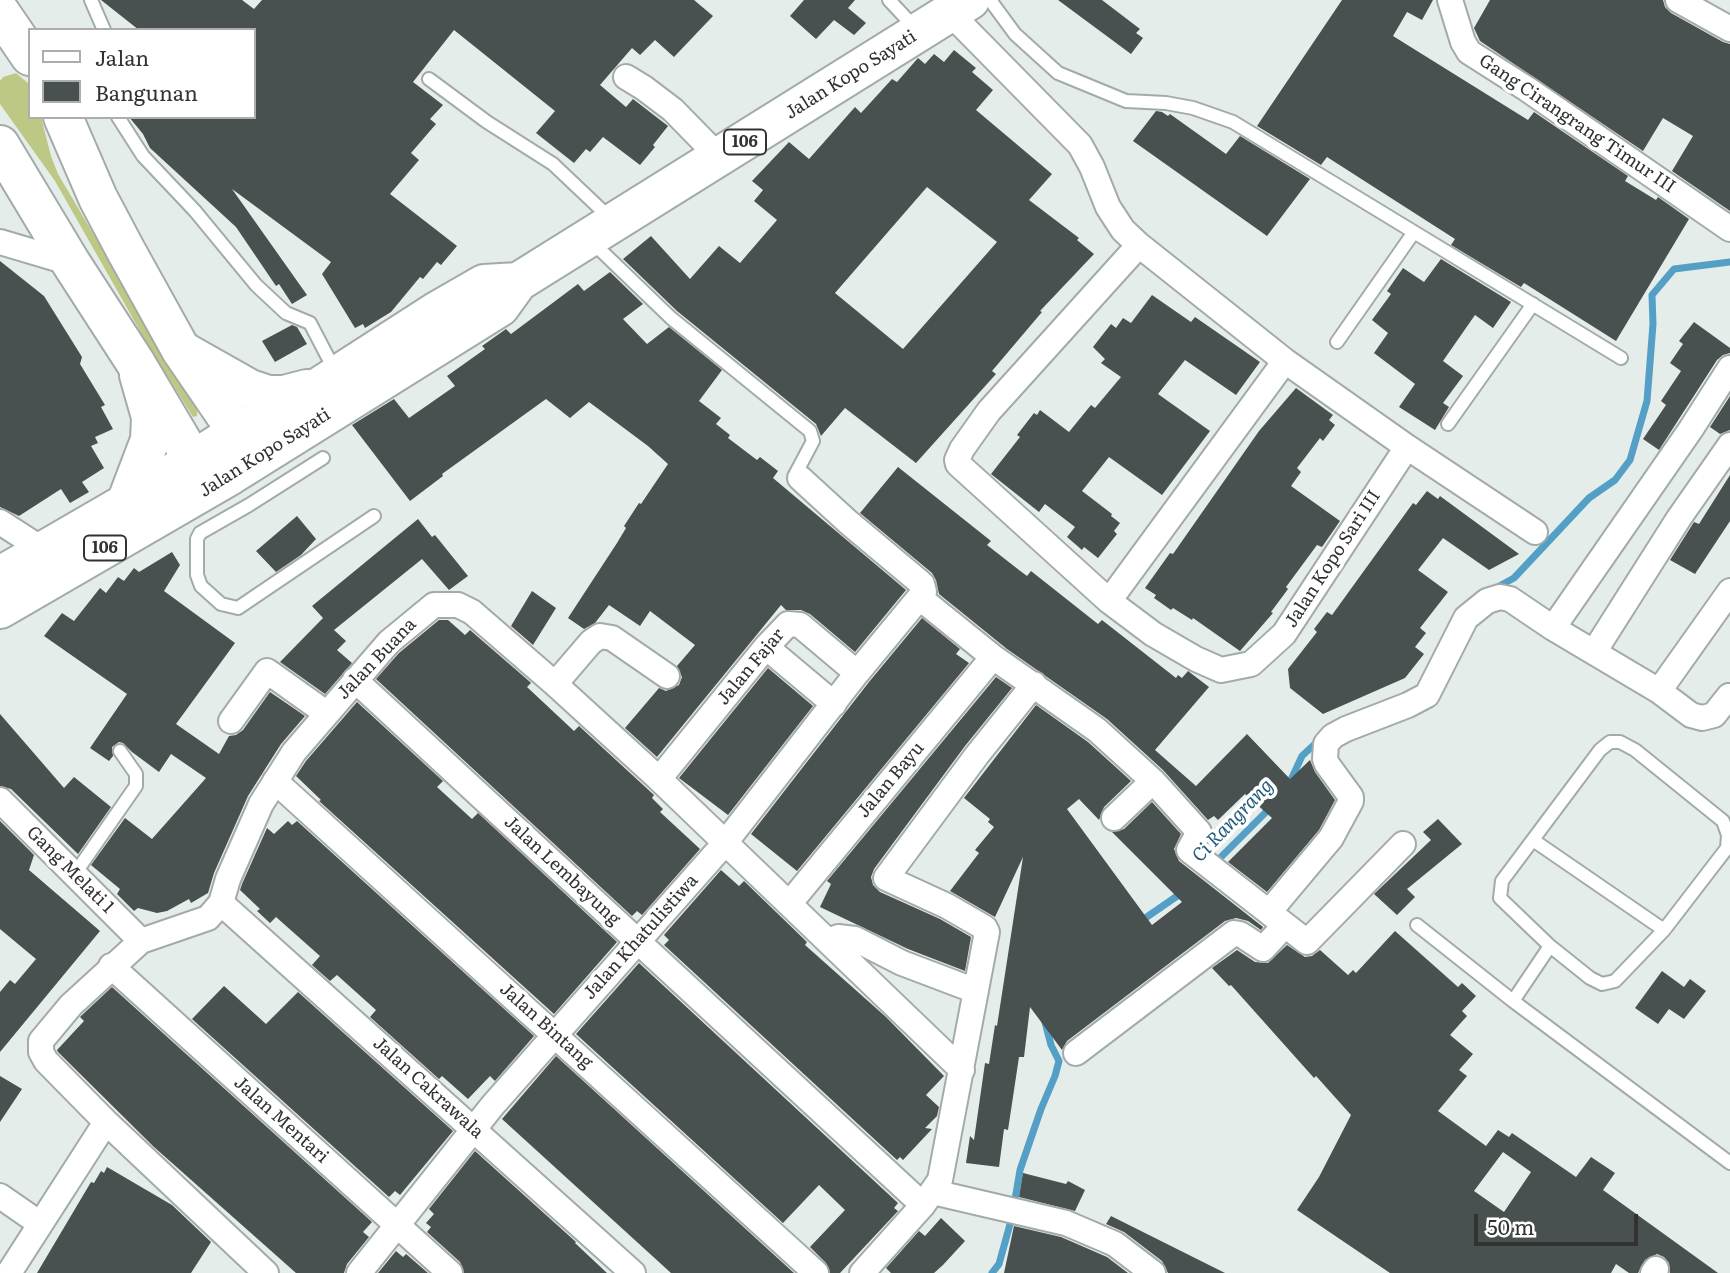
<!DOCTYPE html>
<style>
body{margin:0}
#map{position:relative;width:1730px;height:1273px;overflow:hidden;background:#e5edeb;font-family:Literata,serif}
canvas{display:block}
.legend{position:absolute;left:28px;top:28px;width:228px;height:91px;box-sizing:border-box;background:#fff;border:2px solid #acadad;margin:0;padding:9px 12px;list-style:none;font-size:21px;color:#303332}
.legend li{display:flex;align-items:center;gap:14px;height:35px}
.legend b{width:35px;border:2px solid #acadad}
.scale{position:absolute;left:1474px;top:1214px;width:164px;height:32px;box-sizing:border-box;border:4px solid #303332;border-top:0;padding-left:9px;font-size:21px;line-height:24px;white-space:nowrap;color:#303332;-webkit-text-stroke:5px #fff;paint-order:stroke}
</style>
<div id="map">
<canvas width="1730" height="1273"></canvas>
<ul class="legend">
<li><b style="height:9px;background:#fff"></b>Jalan</li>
<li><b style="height:19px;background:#485050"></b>Bangunan</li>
</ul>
<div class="scale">50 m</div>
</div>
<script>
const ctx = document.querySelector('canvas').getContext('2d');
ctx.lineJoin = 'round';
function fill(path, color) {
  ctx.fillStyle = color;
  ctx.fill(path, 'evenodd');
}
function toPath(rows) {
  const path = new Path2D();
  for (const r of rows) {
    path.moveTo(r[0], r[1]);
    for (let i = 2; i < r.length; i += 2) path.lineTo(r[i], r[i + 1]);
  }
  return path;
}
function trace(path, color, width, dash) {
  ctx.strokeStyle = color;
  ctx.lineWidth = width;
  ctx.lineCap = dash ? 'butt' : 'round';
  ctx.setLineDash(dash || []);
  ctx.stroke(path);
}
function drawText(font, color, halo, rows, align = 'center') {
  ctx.font = font + ' Literata,serif';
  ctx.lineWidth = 7;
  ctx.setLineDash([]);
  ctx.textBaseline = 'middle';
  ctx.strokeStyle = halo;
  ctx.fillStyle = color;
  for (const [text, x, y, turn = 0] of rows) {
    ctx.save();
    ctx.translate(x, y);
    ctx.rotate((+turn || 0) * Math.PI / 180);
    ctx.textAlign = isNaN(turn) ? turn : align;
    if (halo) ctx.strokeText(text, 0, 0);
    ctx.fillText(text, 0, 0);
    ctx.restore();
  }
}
fill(toPath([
 [16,73,29,84,30,117,41,117,51,156,58,174,197,409,197,416,193,417,148,345,55,181,0,104,0,81,3,77]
]), '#bcc884');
trace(toPath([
 [1494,589,1514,578,1589,498,1615,480,1630,460,1647,401,1653,324,1652,295,1674,269,1730,262],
 [1289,784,1302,756,1319,740],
 [1215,863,1271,807],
 [1141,921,1183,892],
 [992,1273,999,1264,1012,1217,1020,1170,1041,1109,1055,1076,1059,1061,1051,1045,1045,1022]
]), '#539fc5', 7);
fill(toPath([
 [101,0,242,0,254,9,262,0,694,0,713,16,674,57,655,40,640,55,632,48,600,85,626,107,633,99,668,126,653,145,655,147,640,165,603,137,590,152,586,149,574,163,536,133,555,111,454,30,413,82,443,105,430,119,436,124,411,153,419,160,390,194,457,246,441,265,437,262,423,279,420,277,391,312,365,328,363,324,355,328,322,274,331,262,232,189,307,295,292,304,279,284,276,286,236,227,150,148,143,134,129,117,254,117,254,30,139,30],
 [804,0,855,0,848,8,866,23,854,35,834,20,816,39,790,16],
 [1058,0,1102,0,1140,29,1136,33,1143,38,1131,54],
 [1342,0,1433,0,1422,20,1407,12,1393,36,1528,120,1534,112,1628,176,1625,181,1656,200,1658,197,1689,219,1616,341,1524,283,1521,287,1451,245,1455,239,1327,157,1321,165,1257,126],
 [1490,0,1663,0,1665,7,1671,13,1723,42,1730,44,1730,211,1672,171,1693,136,1663,118,1643,151,1480,41,1474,28],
 [954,50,976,68,972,72,993,90,976,110,1052,174,1029,200,1079,238,1077,240,1094,254,1040,311,1042,312,992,371,996,374,916,463,845,408,821,436,816,424,677,311,623,259,651,236,690,279,719,246,740,263,777,220,754,201,763,190,752,181,789,142,809,159,855,107,861,113,892,79,897,82,918,58,925,64,934,54,944,62],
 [927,187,997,242,903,349,835,293],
 [1156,111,1162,112,1168,116,1170,114,1226,154,1240,136,1310,179,1267,236,1133,141],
 [1441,259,1511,302,1493,328,1475,315,1443,361,1463,376,1443,403,1449,407,1435,430,1399,407,1415,384,1374,353,1388,333,1372,320,1391,294,1387,291,1403,268,1424,282],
 [0,261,44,296,82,357,80,364,105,405,101,407,113,429,95,437,98,443,91,446,104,468,82,482,89,492,70,503,61,489,19,516,0,507],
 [610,272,643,304,623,319,647,344,669,327,722,370,699,401,721,418,716,424,730,435,728,438,757,460,760,457,778,471,773,478,906,590,855,652,810,614,801,610,786,610,781,605,657,757,625,728,659,688,666,691,679,685,682,677,677,666,695,645,650,611,640,626,609,605,595,623,584,629,568,618,617,543,626,528,624,526,639,503,641,504,668,464,648,446,589,402,570,418,546,399,442,474,443,476,410,501,352,425,394,399,409,418,455,386,447,376,485,349,482,346,506,329,511,334,578,284,584,291],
 [1152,295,1191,322,1195,317,1260,362,1236,395,1185,360,1158,394,1210,431,1162,495,1109,457,1082,491,1112,514,1111,516,1120,523,1114,531,1117,534,1098,558,1084,547,1082,550,1067,537,1075,527,1045,504,1039,512,991,474,1020,437,1017,435,1034,413,1037,415,1040,410,1069,432,1091,405,1095,408,1121,377,1101,363,1105,359,1093,347,1111,324,1116,328,1123,318,1131,323],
 [1694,322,1730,348,1730,353,1723,355,1717,360,1659,450,1643,439,1666,405,1661,401,1681,371,1670,363,1683,344,1679,341],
 [292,325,297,327,307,344,275,362,262,341],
 [1296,388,1333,415,1329,420,1335,425,1323,441,1320,438,1297,468,1301,472,1291,486,1340,521,1322,547,1317,545,1286,587,1288,589,1271,612,1273,613,1240,651,1193,618,1192,620,1173,608,1171,610,1154,598,1156,595,1145,588,1170,553,1173,554,1259,431],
 [1730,396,1730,430,1720,434,1710,427],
 [898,467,991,541,987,545,1019,570,1027,576,1031,571,1098,624,1102,620,1176,678,1178,675,1182,678,1188,671,1209,687,1155,750,1196,786,1247,734,1290,779,1310,760,1315,772,1335,800,1319,830,1267,892,1228,862,1272,818,1245,794,1218,820,1214,816,1208,820,1163,770,1107,719,1007,649,939,594,936,580,932,573,860,513],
 [1730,475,1730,521,1695,574,1670,560,1694,522,1699,524],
 [1427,491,1438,499,1440,496,1519,554,1489,570,1443,538,1418,570,1448,592,1420,628,1426,633,1415,647,1424,654,1405,678,1323,714,1290,688,1288,669,1317,632,1314,629,1327,612,1332,615,1413,503,1416,505],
 [297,516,316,539,301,555,276,572,256,551],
 [418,519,432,537,435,535,468,576,449,590,422,559,334,630,346,641,337,650,352,663,325,694,280,662,323,618,312,606],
 [172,552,180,565,164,591,235,643,176,724,219,754,229,736,236,735,243,730,270,692,305,716,281,744,248,796,214,873,208,893,191,903,189,899,167,911,157,913,138,908,134,911,117,894,120,889,91,865,125,818,152,839,206,778,171,754,159,772,132,752,123,743,119,742,112,747,113,756,109,761,90,748,127,694,44,636,62,613,74,621,100,588,106,593,118,577,124,581,134,568,139,572],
 [532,591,556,608,533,645,511,626],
 [922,618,960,649,956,654,969,663,797,871,751,834,869,682],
 [439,620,448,620,465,635,470,630,529,681,531,683,527,687,574,731,579,726,654,795,652,798,663,809,660,812,700,849,642,915,637,911,632,916,376,679,399,653],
 [768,668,813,706,728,815,679,778],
 [996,677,1012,688,965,746,874,869,871,877,873,885,880,892,940,919,971,937,965,971,908,949,820,907,831,884,827,881],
 [357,702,443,781,437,787,472,819,478,813,617,942,554,1014,319,801,321,800,296,776,306,761],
 [1036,705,1088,742,1131,781,1104,807,1099,820,1079,799,1067,809,1152,925,1182,902,1112,832,1124,829,1152,802,1181,834,1174,849,1179,861,1263,927,1261,930,1248,921,1236,918,1225,921,1067,1041,1062,1050,1030,1007,1024,1057,1019,1057,1008,1130,1004,1129,999,1167,966,1163,970,1136,974,1140,985,1063,989,1064,995,1025,997,1026,1023,857,995,917,950,891,979,853,975,850,994,827,988,822,990,819,964,798],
 [0,714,64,788,74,777,111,807,78,854,11,789,0,786],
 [1438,819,1462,844,1407,889,1415,897,1397,915,1374,894,1431,840,1423,832],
 [0,821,34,855,29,870,100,931,0,1052,0,992,10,980,15,984,36,959,0,929],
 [288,821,292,825,297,821,534,1036,495,1081,490,1076,468,1099,442,1076,439,1079,370,1017,376,1010,337,975,330,981,312,965,320,956,276,917,270,923,257,911,260,909,240,890,242,884,267,828,274,834],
 [721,870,739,886,744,881,807,942,805,945,886,1017,944,1076,926,1095,939,1107,937,1116,925,1128,932,1129,903,1160,900,1157,897,1160,664,945,669,940,664,935],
 [1395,931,1458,987,1462,983,1476,996,1462,1011,1467,1016,1450,1035,1473,1054,1459,1070,1467,1076,1438,1111,1486,1146,1498,1130,1509,1137,1512,1133,1576,1177,1591,1157,1615,1173,1603,1190,1718,1273,1670,1273,1669,1263,1664,1257,1657,1254,1645,1260,1638,1273,1629,1273,1616,1264,1611,1273,1390,1273,1297,1210,1319,1177,1351,1115,1316,1076,1314,1078,1231,985,1229,986,1212,968,1237,950,1255,962,1268,963,1287,945,1305,957,1312,956,1320,950,1348,975,1353,970,1356,973],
 [1503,1152,1531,1172,1504,1212,1474,1191],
 [639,963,898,1203,894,1208,898,1211,840,1273,830,1273,826,1263,810,1247,845,1210,819,1185,783,1223,576,1034],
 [1662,971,1684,987,1690,979,1706,991,1684,1019,1669,1009,1658,1024,1635,1008],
 [224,986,266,1024,298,992,453,1131,400,1195,395,1191,389,1197,192,1019],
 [112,987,372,1222,363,1232,369,1237,347,1264,344,1273,296,1273,154,1147,58,1052,57,1050,84,1021,80,1017,82,1015],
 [556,1056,794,1273,671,1273,502,1119],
 [0,1076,22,1089,0,1122],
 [475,1151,576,1242,575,1243,607,1273,464,1273,460,1262,427,1232,431,1227,426,1223,434,1214,429,1209],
 [107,1167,172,1205,211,1242,191,1273,37,1273,91,1182,94,1183,101,1171,104,1173],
 [1023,1173,1066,1184,1068,1181,1085,1190,1075,1211,1019,1197],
 [1111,1216,1225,1273,1168,1273,1162,1261,1124,1232,1106,1224],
 [941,1218,965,1241,943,1265,934,1273,891,1273,886,1268,919,1231,925,1236],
 [1014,1226,1061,1237,1107,1257,1128,1273,1004,1273],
 [396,1251,403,1257,406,1254,428,1273,378,1273]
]), '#485050');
const lane = toPath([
 [91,0,104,30],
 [889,0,916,29],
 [990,0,1015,34,1058,73,1126,101,1166,103,1193,108,1233,122,1621,358],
 [429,79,487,122,553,164,611,219],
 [118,117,143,156,195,211,256,285,286,313,310,323,335,371],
 [591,241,671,318,810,431,813,441,796,473,800,478],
 [1337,342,1414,232],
 [1448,424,1533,304],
 [323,458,249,505,200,533,197,539,197,575,201,586,221,604,238,608,374,516],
 [1533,840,1664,930],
 [74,875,136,786,136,774,120,751],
 [1417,925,1513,1001,1730,1163],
 [1513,1001,1550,946,1500,898,1502,881,1600,750,1610,742,1620,742,1635,750,1723,821,1728,835,1727,848,1664,930,1615,981,1602,984,1590,978,1550,946]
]);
const street = toPath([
 [1450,0,1463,42,1469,52,1527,89,1730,229],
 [1678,0,1730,29],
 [950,13,1080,145,1092,167,1108,207,1123,230,1139,245,1285,361,1407,447,1535,532],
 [626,77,644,88,673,110,720,158],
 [0,242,71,263],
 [1139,245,989,411,962,449,957,460,958,464,1109,601,1153,634,1196,659,1221,670,1251,664,1284,634,1407,447],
 [0,522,45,551],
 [920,598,993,657,1097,730,1153,781,1199,832,1189,850,1307,942,1403,844],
 [1109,601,1285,361],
 [1553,628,1691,429,1730,368],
 [766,647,834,704],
 [1594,652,1679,518,1730,445],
 [355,680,923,1205],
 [555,684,591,642,600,636,612,638,667,676],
 [1659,691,1730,591],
 [231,721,267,671,326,713],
 [659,779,766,647,788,624,800,625,857,673],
 [275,781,816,1273],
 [0,800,141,941],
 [1114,818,1153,781],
 [221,903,633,1273],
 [789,904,993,657],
 [1269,912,1331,838,1351,801,1351,797,1327,764,1325,759,1326,744,1333,736,1346,729,1408,705,1427,695,1466,618,1487,601,1500,597,1510,599,1553,628,1659,691,1691,715,1702,718,1714,715,1729,696],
 [829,942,838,937,855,939,902,963,976,991],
 [111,966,450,1273],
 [1076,1053,1234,933,1240,934,1263,949,1285,925],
 [933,1192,1066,1223,1115,1244,1153,1273],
 [0,1196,39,1223],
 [9,1273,106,1122],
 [266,1273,106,1122,46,1061,41,1052,41,1041,71,1005,141,941,208,918,221,903,228,879,261,804,294,752,389,642,434,605,458,605,472,612,555,684,659,779,962,1070],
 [359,1273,493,1105,725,843,857,673,924,592,922,584,848,522,800,478],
 [862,1273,923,1205,940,1180,987,932,985,928,947,906,886,878,977,755,1034,684],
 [1653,1273,1656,1269]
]);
const primary = toPath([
 [181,350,250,389,268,395,284,395,307,389],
 [126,503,150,440,151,417,139,375],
 [0,576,126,503,237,432,319,387,437,311,484,284,518,282],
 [0,609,231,475,500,307,518,282,970,0]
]);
const highway = toPath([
 [0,12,30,56],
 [63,117,98,198,125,249,181,350,237,432],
 [0,145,71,263,135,362,193,460]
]);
trace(lane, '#a3aba9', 16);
trace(street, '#a3aba9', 28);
trace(primary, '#a3aba9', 42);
trace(highway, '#a3aba9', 42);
trace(lane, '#fff', 12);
trace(street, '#fff', 24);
trace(primary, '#fff', 38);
trace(highway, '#fff', 38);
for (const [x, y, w] of [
 [745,142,42],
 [105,548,42]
]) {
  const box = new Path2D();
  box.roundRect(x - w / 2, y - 12.5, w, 25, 5);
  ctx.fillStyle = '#fff';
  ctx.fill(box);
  trace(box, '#303332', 2);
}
drawText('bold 16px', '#303332', null, [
 ["106",745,142],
 ["106",105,548]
]);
drawText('18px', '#303332', '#fff', [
 ["Jalan Kopo Sayati",851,75,-32],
 ["Gang Cirangrang Timur III",1577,124,34],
 ["Jalan Kopo Sayati",265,453,-32],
 ["Jalan Kopo Sari III",1333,559,-57],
 ["Jalan Buana",377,659,-46],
 ["Jalan Fajar",751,667,-50],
 ["Jalan Bayu",891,780,-50],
 ["Gang Melati 1",70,870,45],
 ["Jalan Lembayung",562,871,43],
 ["Jalan Khatulistiwa",641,937,-48],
 ["Jalan Bintang",546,1026,42],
 ["Jalan Cakrawala",428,1088,42],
 ["Jalan Mentari",281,1120,42]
]);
drawText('italic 19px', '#235d79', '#fff', [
 ["Ci Rangrang",1233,821,-46]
]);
</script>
